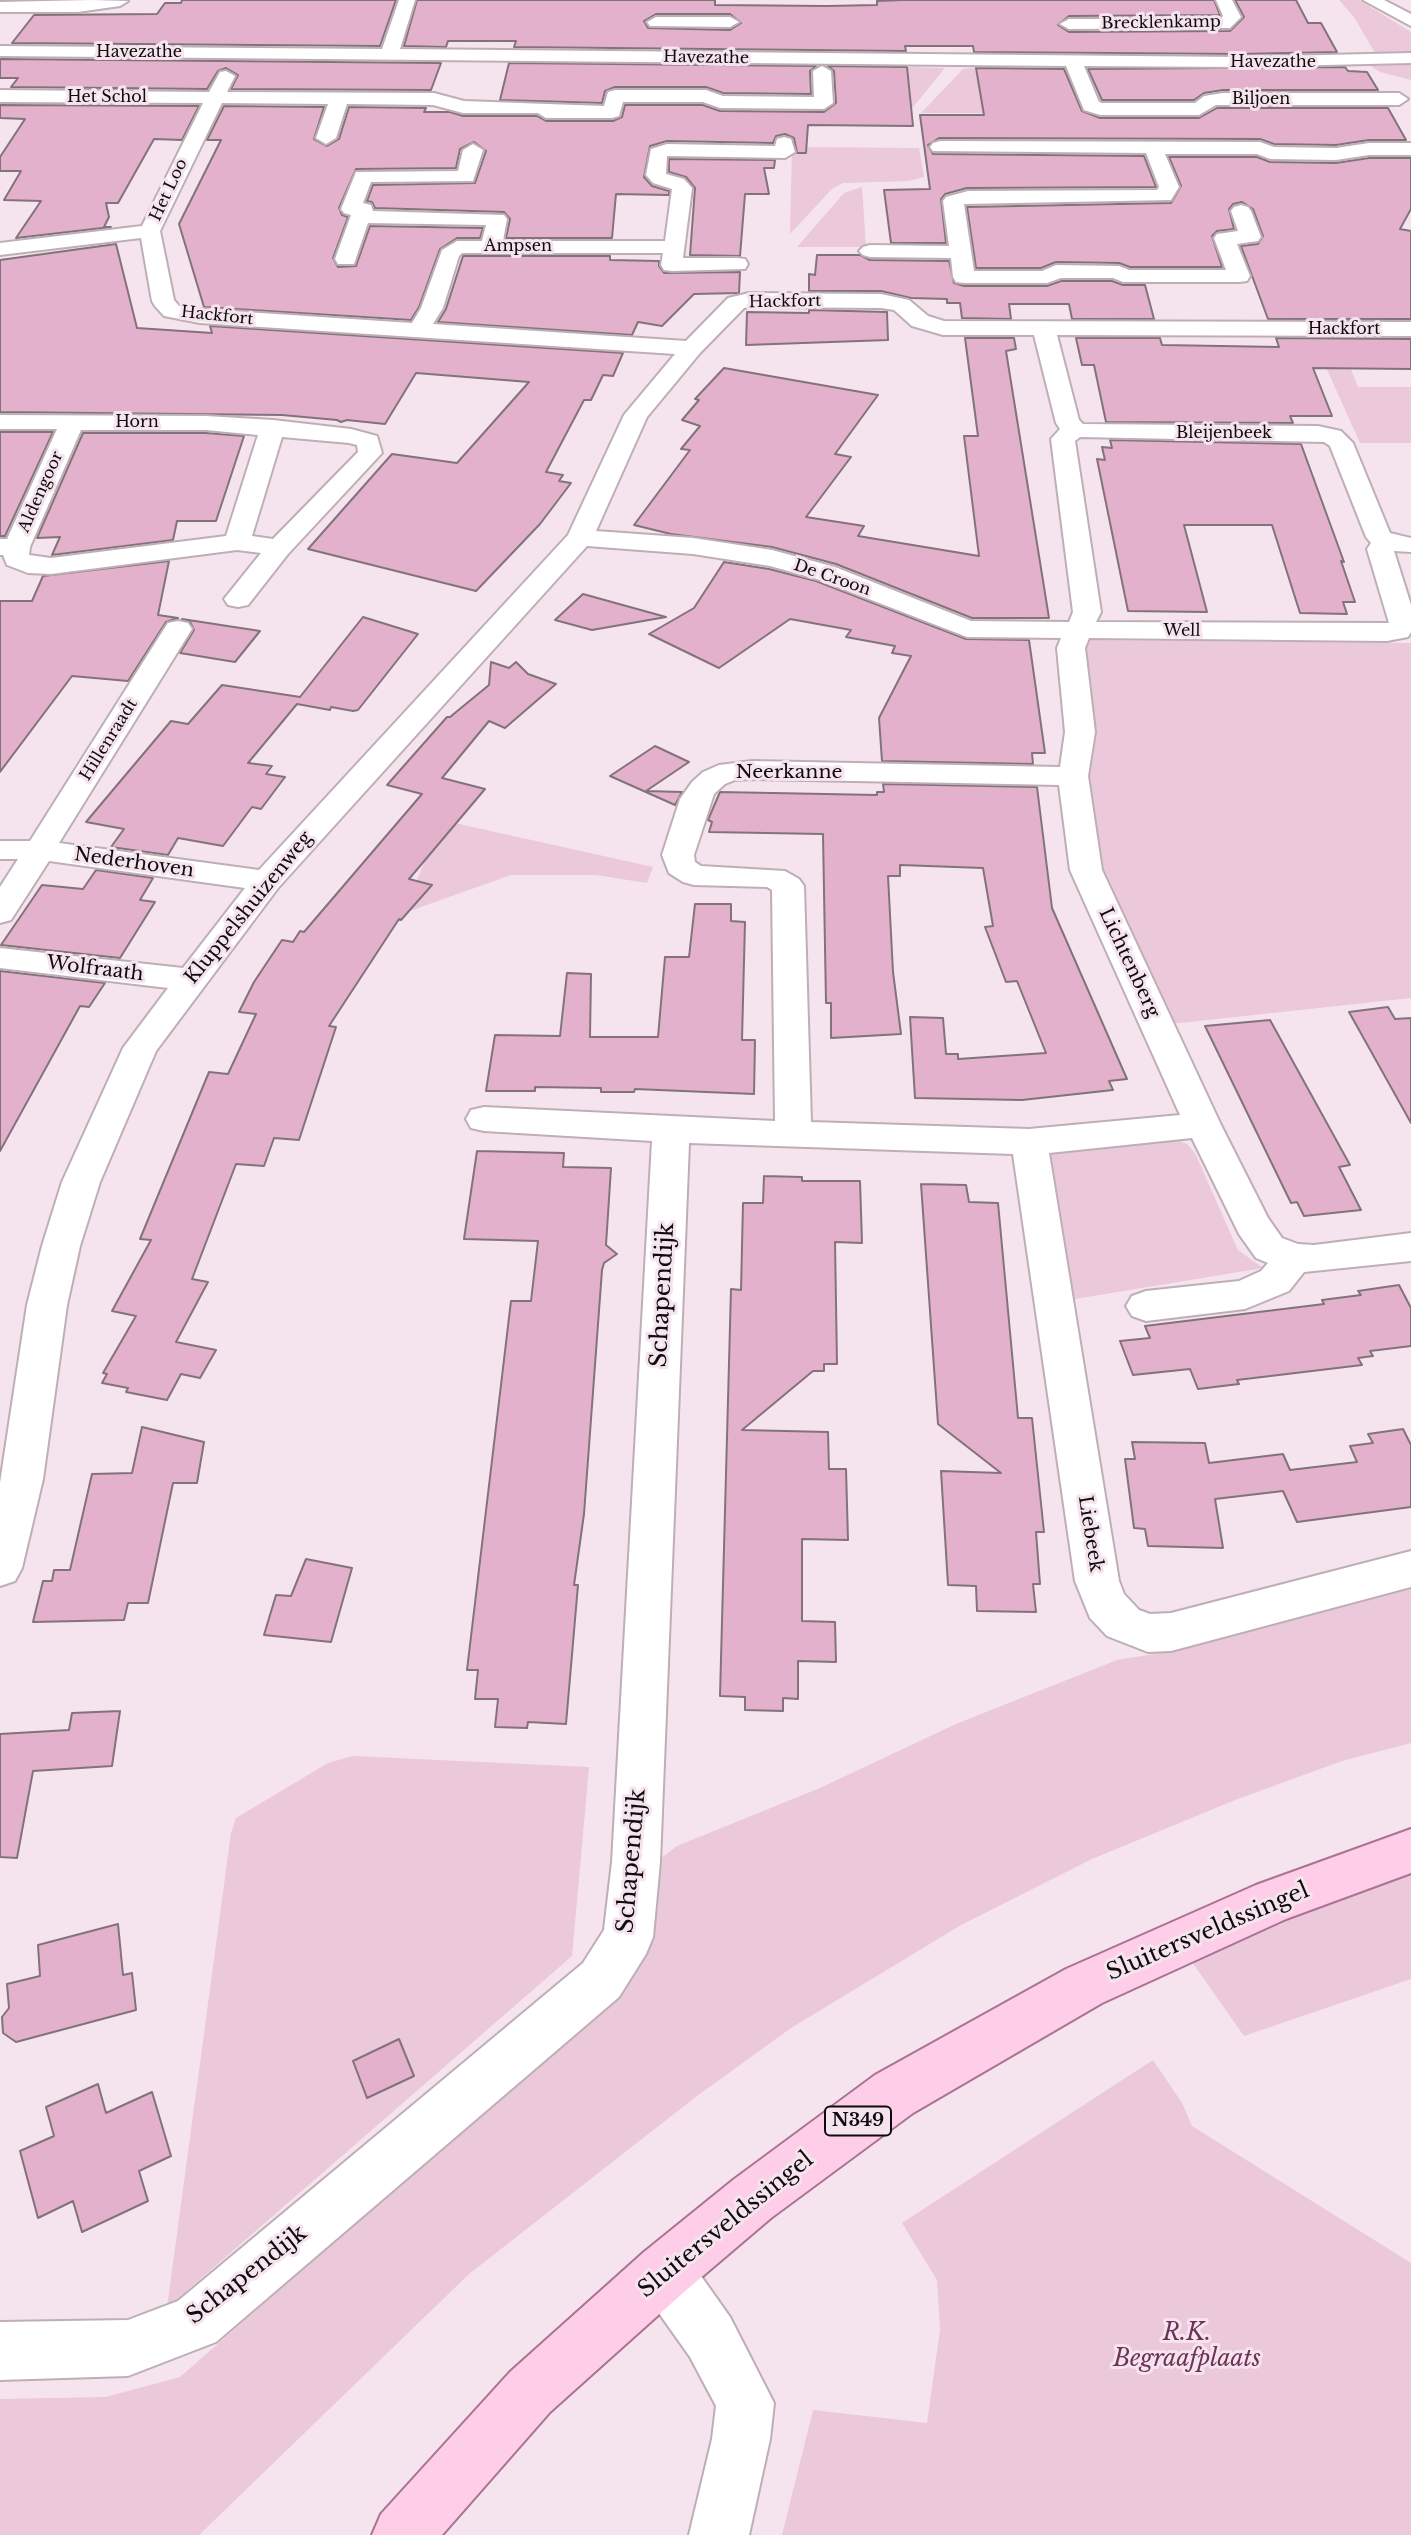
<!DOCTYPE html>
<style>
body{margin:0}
canvas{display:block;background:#f5e4ed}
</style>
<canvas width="1411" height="2535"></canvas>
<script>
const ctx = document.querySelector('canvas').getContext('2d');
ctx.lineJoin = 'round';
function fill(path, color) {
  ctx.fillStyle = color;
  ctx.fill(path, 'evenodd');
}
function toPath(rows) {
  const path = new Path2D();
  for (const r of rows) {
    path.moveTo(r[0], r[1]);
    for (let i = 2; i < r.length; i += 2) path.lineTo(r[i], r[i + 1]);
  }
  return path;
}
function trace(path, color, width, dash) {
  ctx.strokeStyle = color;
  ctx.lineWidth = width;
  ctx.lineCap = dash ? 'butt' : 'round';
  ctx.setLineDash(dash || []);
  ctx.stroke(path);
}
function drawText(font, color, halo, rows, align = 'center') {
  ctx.font = font + ' "Libre Baskerville",serif';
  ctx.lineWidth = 6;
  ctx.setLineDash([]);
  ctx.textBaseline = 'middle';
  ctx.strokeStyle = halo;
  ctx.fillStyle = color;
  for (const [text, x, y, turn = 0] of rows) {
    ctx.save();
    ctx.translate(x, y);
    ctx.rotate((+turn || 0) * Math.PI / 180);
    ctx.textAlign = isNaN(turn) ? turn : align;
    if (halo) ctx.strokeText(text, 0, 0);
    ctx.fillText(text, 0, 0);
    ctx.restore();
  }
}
fill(toPath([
 [1339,0,1359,0,1411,32,1411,51,1375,53,1354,17],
 [1366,63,1411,63,1411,80,1380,72],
 [908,67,945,68,909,112],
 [975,68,984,113,921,113,963,69],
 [792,147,919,148,924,177,909,181,843,183,832,189,790,234],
 [862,187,866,247,797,247,844,193],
 [1311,334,1337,334,1358,387,1411,387,1411,443,1360,443],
 [1084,640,1411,643,1411,998,1161,1025,1100,900,1078,766],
 [441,820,653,867,647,883,596,875,511,875,404,913],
 [1172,1138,1187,1144,1195,1153,1238,1250,1263,1268,1069,1300,1048,1148],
 [1411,1577,1411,1743,1342,1761,1235,1800,1092,1859,961,1925,791,2028,697,2096,469,2274,199,2535,0,2535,0,2399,106,2397,180,2377,626,1987,652,1937,655,1863,677,1846,820,1788,956,1724,1117,1660,1185,1649,1293,1607],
 [353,1756,589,1767,572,1956,167,2308,231,1833,236,1818,328,1763],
 [1411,1872,1411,1979,1244,2036,1192,1962,1359,1888],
 [1153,2060,1182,2103,1192,2126,1411,2263,1411,2535,782,2535,813,2410,927,2423,940,2330,937,2280,902,2223]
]), '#ebc8da');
const building = toPath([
 [182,0,396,0,380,46,12,43,34,15,157,14,165,3,181,3,182,0],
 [417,0,715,0,715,5,827,6,877,5,877,1,903,0,1214,0,1220,15,1069,16,1058,25,1069,32,1230,31,1244,17,1235,0,1296,0,1308,23,1321,23,1337,52,1240,54,974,52,973,46,905,46,906,51,514,47,516,41,448,41,446,47,404,46,417,0],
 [656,14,730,14,741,23,730,30,648,28,644,21,656,14],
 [0,60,1,59,441,63,431,90,231,89,238,75,226,68,218,71,207,89,11,87,18,78,0,78,0,60],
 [509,63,816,66,810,71,811,94,723,93,706,87,615,87,605,91,602,103,500,100,509,63],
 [828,66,907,67,913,126,808,125,806,153,797,153,794,138,785,134,776,136,773,143,667,141,650,146,644,177,652,186,669,191,669,195,616,194,612,238,506,238,510,219,504,212,375,208,372,202,367,201,373,185,475,183,486,151,474,142,460,149,456,168,356,169,339,208,342,215,348,217,333,258,338,267,356,266,370,226,483,228,480,238,457,238,440,249,419,307,411,320,204,307,179,224,221,140,207,140,224,106,324,107,314,139,327,146,339,139,349,107,426,108,424,112,450,112,463,116,537,116,546,121,613,121,622,117,625,105,703,105,720,111,824,112,836,103,834,71,828,66],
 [1345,67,1348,71,1367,72,1378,90,1223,90,1204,93,1194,100,1102,100,1088,69,1345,67],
 [976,68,1064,69,1082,111,1100,118,1199,118,1217,108,1388,108,1406,140,1369,140,1336,145,1274,144,1260,139,939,138,928,145,933,154,1144,156,1156,187,967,188,945,194,941,199,946,243,891,243,884,190,930,189,920,115,984,115,976,68],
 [0,105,199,106,182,140,154,139,118,203,106,203,109,217,104,227,111,227,16,238,41,201,4,200,21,171,0,171,0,157,25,119,0,118,0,105],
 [1169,157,1257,157,1270,162,1336,163,1369,158,1411,158,1411,209,1400,229,1411,231,1411,319,1268,319,1241,246,1258,244,1263,236,1253,209,1242,202,1233,204,1229,209,1234,229,1217,231,1212,236,1222,267,1130,267,1119,263,1056,262,1041,268,976,268,967,207,1171,203,1181,186,1169,157],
 [669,159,775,160,774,168,764,168,769,194,745,194,740,256,690,255,695,188,686,177,669,172,669,159],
 [116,244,137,328,212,333,210,326,623,353,613,376,603,375,591,400,584,400,546,472,563,475,559,481,571,483,540,524,476,591,308,549,392,454,457,463,529,382,416,373,385,424,347,420,341,422,337,420,282,415,0,412,0,260,116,244],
 [817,255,860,255,870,260,949,261,954,283,964,286,1047,286,1061,281,1112,281,1123,285,1145,285,1154,319,1072,319,1069,304,1009,304,1011,319,962,318,960,303,947,303,947,299,911,298,881,291,809,291,809,274,815,275,817,255],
 [463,256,610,256,610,260,659,261,659,266,664,273,740,272,739,293,694,294,662,326,638,322,632,335,438,322,446,309,463,256],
 [809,310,887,312,888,340,746,345,747,312,809,313,809,310],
 [965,338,1014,338,1016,349,1006,351,1049,618,972,618,836,564,772,547,671,534,634,525,690,450,681,449,700,426,682,420,699,400,695,399,724,368,878,395,835,454,851,457,806,517,864,526,858,536,979,556,964,436,978,436,965,338],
 [1076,338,1160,338,1162,345,1279,347,1276,338,1411,339,1411,369,1313,368,1332,416,1290,416,1293,423,1106,422,1094,365,1082,365,1076,338],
 [0,432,53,432,5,536,0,536,0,432],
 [83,433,206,433,244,436,216,521,177,521,173,540,52,555,60,537,37,538,83,433],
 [1110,440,1301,444,1344,562,1341,561,1355,602,1343,602,1347,614,1300,613,1272,525,1184,525,1207,612,1128,611,1097,459,1105,460,1102,447,1112,448,1110,440],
 [169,561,158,615,178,618,166,622,128,681,72,676,0,772,0,601,32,601,43,576,169,561],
 [724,562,769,569,816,581,966,639,1029,640,1045,753,1032,753,1033,764,882,761,879,718,911,656,892,653,895,646,846,637,851,630,790,619,719,668,649,634,694,608,724,562],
 [583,594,666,617,592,630,555,620,583,594],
 [363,617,418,634,358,710,353,711,331,707,330,710,297,704,248,763,272,766,266,774,285,777,261,809,252,807,223,846,178,838,168,855,111,847,124,829,86,822,171,721,188,724,222,685,300,697,363,617],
 [182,619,260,631,235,662,180,653,194,630,190,622,182,619],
 [491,662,509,668,516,662,528,674,556,684,505,728,489,721,442,778,485,789,409,879,432,885,401,920,399,919,329,1026,336,1027,299,1140,274,1138,264,1166,236,1164,192,1279,208,1282,176,1342,216,1350,200,1378,181,1374,167,1400,126,1392,128,1388,102,1383,107,1374,103,1373,136,1316,112,1311,151,1240,140,1239,209,1072,228,1074,256,1014,239,1012,254,982,282,940,293,942,300,931,304,932,422,794,387,785,447,717,450,717,489,685,491,662],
 [655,746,689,762,646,791,682,792,675,805,610,776,655,746],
 [883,784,1037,787,1052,908,1127,1079,1109,1081,1113,1090,1022,1100,915,1098,910,1017,943,1018,946,1054,958,1054,958,1059,1046,1053,1017,981,1006,982,985,927,993,926,983,868,900,865,900,876,888,876,893,972,901,1034,831,1038,831,1003,826,1003,823,834,709,832,712,822,708,820,720,792,877,795,877,792,884,792,883,784],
 [96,870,153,878,140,900,155,902,120,958,1,945,42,885,83,889,96,870],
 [695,904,731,904,731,921,745,922,742,1040,755,1040,754,1094,635,1089,634,1092,601,1092,601,1088,535,1087,535,1091,486,1091,495,1035,560,1036,567,973,591,974,590,1037,658,1037,665,957,689,957,695,904],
 [0,971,105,983,89,1007,80,1006,0,1151,0,971],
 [1388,1007,1395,1019,1411,1018,1411,1123,1349,1012,1388,1007],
 [1270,1020,1350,1165,1339,1167,1361,1210,1304,1216,1297,1202,1291,1203,1205,1026,1270,1020],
 [477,1151,564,1153,563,1167,611,1168,606,1245,617,1254,604,1263,602,1270,584,1514,574,1585,578,1585,566,1724,528,1722,527,1728,495,1727,498,1699,475,1699,478,1670,467,1670,511,1301,531,1301,538,1241,464,1239,477,1151],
 [764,1176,802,1177,802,1181,860,1181,862,1243,835,1242,837,1364,824,1364,824,1371,813,1371,742,1430,828,1432,829,1469,846,1469,848,1540,802,1539,802,1621,835,1622,836,1662,798,1661,798,1699,783,1698,783,1711,745,1710,745,1697,720,1696,731,1289,741,1290,743,1203,763,1203,764,1176],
 [921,1184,966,1185,969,1202,998,1203,1018,1418,1032,1418,1044,1532,1036,1532,1040,1584,1033,1584,1036,1612,977,1611,976,1586,948,1585,941,1471,1001,1473,938,1424,921,1184],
 [1399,1285,1411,1308,1411,1346,1370,1351,1373,1356,1358,1358,1362,1365,1237,1380,1239,1384,1198,1389,1190,1369,1133,1375,1120,1341,1150,1338,1145,1326,1324,1304,1322,1300,1361,1295,1358,1291,1399,1285],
 [142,1427,204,1442,197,1483,173,1483,148,1603,128,1603,124,1620,33,1622,43,1581,52,1581,54,1570,70,1570,92,1474,132,1473,142,1427],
 [1403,1429,1411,1445,1411,1507,1297,1522,1283,1491,1215,1499,1223,1548,1148,1546,1145,1529,1134,1528,1125,1459,1135,1459,1132,1442,1205,1443,1209,1463,1283,1454,1290,1470,1357,1462,1350,1446,1373,1443,1368,1434,1403,1429],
 [306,1559,352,1568,331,1642,264,1635,276,1595,291,1596,306,1559],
 [120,1711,112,1766,33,1771,17,1858,0,1857,0,1734,69,1730,72,1713,120,1711],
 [118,1924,123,1975,132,1973,136,2010,16,2042,3,2033,2,2017,9,2008,7,1984,40,1976,38,1945,118,1924],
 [399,2039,414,2076,367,2098,353,2061,399,2039],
 [98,2084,106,2113,152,2092,171,2156,139,2171,148,2201,82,2232,73,2201,38,2218,20,2151,54,2136,46,2107,98,2084]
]);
fill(building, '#e4b1cc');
trace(building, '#82737a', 2);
const minor = toPath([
 [91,0,128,1,120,6,78,12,0,12,0,2,91,0],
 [399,0,415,0,400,49,1240,57,1411,53,1411,63,1240,67,1084,66,1099,102,1102,103,1195,103,1204,96,1223,93,1399,93,1408,99,1399,105,1216,105,1199,115,1100,115,1084,110,1066,66,0,56,0,46,382,49,399,0],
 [1216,0,1232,0,1241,17,1230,28,1069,29,1060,24,1069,19,1220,19,1223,16,1216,0],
 [1363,0,1384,0,1411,14,1411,26,1363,0],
 [656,17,730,17,739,22,730,27,650,26,647,22,656,17],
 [822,66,831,71,833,103,824,109,720,108,703,102,623,102,619,116,612,118,546,118,538,113,463,113,433,105,347,104,336,138,326,144,316,138,328,104,222,103,160,231,174,300,179,306,200,309,412,323,421,308,442,250,457,241,482,241,486,225,368,223,354,264,338,264,335,259,351,215,344,213,341,209,356,172,458,171,463,150,473,144,483,150,473,181,371,182,363,203,371,205,373,211,504,215,507,219,503,241,665,241,672,189,653,183,646,175,651,149,667,144,775,146,777,139,784,137,791,139,795,152,785,158,667,156,666,174,684,179,692,188,683,258,737,258,745,259,748,264,745,269,672,271,664,270,661,265,663,253,462,253,459,256,443,308,433,324,686,341,728,298,749,293,881,294,909,300,928,316,944,321,1411,322,1411,336,1057,335,1079,420,1083,424,1318,426,1341,431,1353,443,1390,533,1411,538,1411,552,1394,551,1411,605,1411,632,1408,637,1387,641,1089,638,1085,648,1095,732,1088,776,1102,870,1221,1125,1268,1218,1282,1238,1298,1244,1314,1245,1411,1233,1411,1261,1304,1272,1289,1291,1245,1309,1146,1321,1132,1316,1126,1306,1132,1296,1146,1291,1239,1281,1261,1271,1268,1263,1256,1258,1239,1234,1192,1138,1049,1153,1119,1581,1124,1594,1139,1610,1150,1614,1171,1613,1411,1551,1411,1587,1171,1651,1148,1652,1107,1636,1090,1618,1075,1581,1013,1154,689,1143,660,1862,653,1937,646,1954,619,1997,216,2342,128,2376,0,2380,0,2322,128,2320,178,2301,583,1963,604,1930,612,1862,652,1141,484,1131,471,1128,466,1119,471,1110,484,1107,775,1121,772,890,767,887,694,885,683,882,669,873,662,855,680,799,692,782,703,772,719,765,752,761,1060,767,1065,732,1057,648,1061,638,967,637,817,579,770,566,693,554,587,546,278,888,156,1051,100,1182,80,1246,67,1305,43,1479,22,1568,15,1581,0,1586,0,1483,27,1305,42,1246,62,1182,123,1048,168,988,0,968,0,948,183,968,245,888,49,861,11,920,0,923,0,887,18,859,0,859,0,841,30,841,164,629,168,623,178,621,188,623,192,629,59,843,259,870,568,535,624,415,675,354,200,323,164,316,155,306,152,301,141,238,0,255,0,243,142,226,203,103,0,102,0,90,209,92,220,72,226,71,235,76,227,92,434,93,464,101,604,106,608,92,615,90,706,90,723,96,814,97,813,71,822,66],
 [749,307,881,308,894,310,912,326,943,335,1034,335,1056,423,1060,429,1051,439,1073,612,1069,622,971,621,835,567,772,550,693,538,596,531,647,417,700,353,744,308,749,307],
 [1080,437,1324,442,1330,446,1366,537,1371,543,1367,549,1389,623,1096,622,1101,612,1075,441,1080,437],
 [752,779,1059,785,1070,870,1180,1115,1029,1129,811,1122,804,886,799,879,785,871,701,866,695,862,694,855,714,794,725,784,735,780,752,779],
 [940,141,1260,142,1274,147,1336,148,1369,143,1411,143,1411,155,1369,155,1336,160,1270,159,1257,154,1165,154,1179,187,1171,200,964,204,974,271,1042,271,1056,265,1119,266,1129,270,1226,270,1214,238,1217,234,1238,231,1231,211,1234,207,1241,205,1248,207,1251,211,1261,237,1258,241,1237,244,1250,276,1247,281,1239,282,1123,282,1113,278,1061,278,1047,283,964,283,956,282,953,277,951,258,870,257,863,255,859,251,863,247,870,245,949,246,943,201,946,197,968,191,1157,190,1159,187,1146,153,933,151,930,147,933,143,940,141],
 [0,415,206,416,273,420,351,429,377,436,382,453,288,554,248,605,238,607,228,605,224,599,261,553,237,550,51,574,28,573,7,565,3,555,0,555,0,539,7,539,57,429,0,429,0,415],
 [81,430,206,430,258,435,226,536,51,558,29,555,30,547,81,430],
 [282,437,349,443,357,445,358,452,273,539,252,536,282,437],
 [664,2244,684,2252,730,2317,774,2403,770,2439,749,2535,689,2535,712,2439,716,2406,690,2357,644,2292,636,2272,644,2252,664,2244]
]);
const major = toPath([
 [1411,1829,1411,1873,1286,1919,1102,2003,913,2113,771,2218,684,2292,550,2412,442,2535,372,2535,381,2514,510,2372,644,2252,733,2180,875,2075,1066,1969,1256,1885,1411,1829]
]);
trace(minor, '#beaeb6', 4);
trace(major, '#aa7392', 4);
fill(minor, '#fff');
fill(major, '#fecde8');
drawText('16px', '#0f0a0d', '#f5e4ed', [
 ["Brecklenkamp",1161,23,-1],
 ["Havezathe",139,52],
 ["Havezathe",706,58,1],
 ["Havezathe",1273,62],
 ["Het Schol",107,97],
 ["Biljoen",1261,99],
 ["Het Loo",169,190,-65],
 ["Ampsen",518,246],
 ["Hackfort",785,302,-1],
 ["Hackfort",217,316,6],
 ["Hackfort",1344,329],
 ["Horn",137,422],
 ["Bleijenbeek",1224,433],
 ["Aldengoor",41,492,-66],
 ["De Croon",832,578,19],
 ["Well",1182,631,1],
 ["Hillenraadt",109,740,-58]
]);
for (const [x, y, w] of [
 [858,2121,66]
]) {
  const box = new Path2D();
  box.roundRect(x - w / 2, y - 14.5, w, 29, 5);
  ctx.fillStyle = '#f5e4ed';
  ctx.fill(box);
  trace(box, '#0f0a0d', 2);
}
drawText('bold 18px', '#0f0a0d', null, [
 ["N349",858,2121]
]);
drawText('19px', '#0f0a0d', '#f5e4ed', [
 ["Neerkanne",789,773],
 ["Nederhoven",134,863,8],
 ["Kluppelshuizenweg",249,908,-51],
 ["Lichtenberg",1129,963,65],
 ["Wolfraath",95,969,7],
 ["Liebeek",1090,1534,81]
]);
drawText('23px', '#0f0a0d', '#f5e4ed', [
 ["Schapendijk",663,1295,-87],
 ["Schapendijk",632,1861,-85],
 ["Sluitersveldssingel",1208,1932,-23],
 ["Sluitersveldssingel",726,2225,-39],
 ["Schapendijk",247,2275,-38]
]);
drawText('italic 23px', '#6f3257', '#f5e4ed', [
 ["R.K.",1187,2334],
 ["Begraafplaats",1187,2360]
]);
</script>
